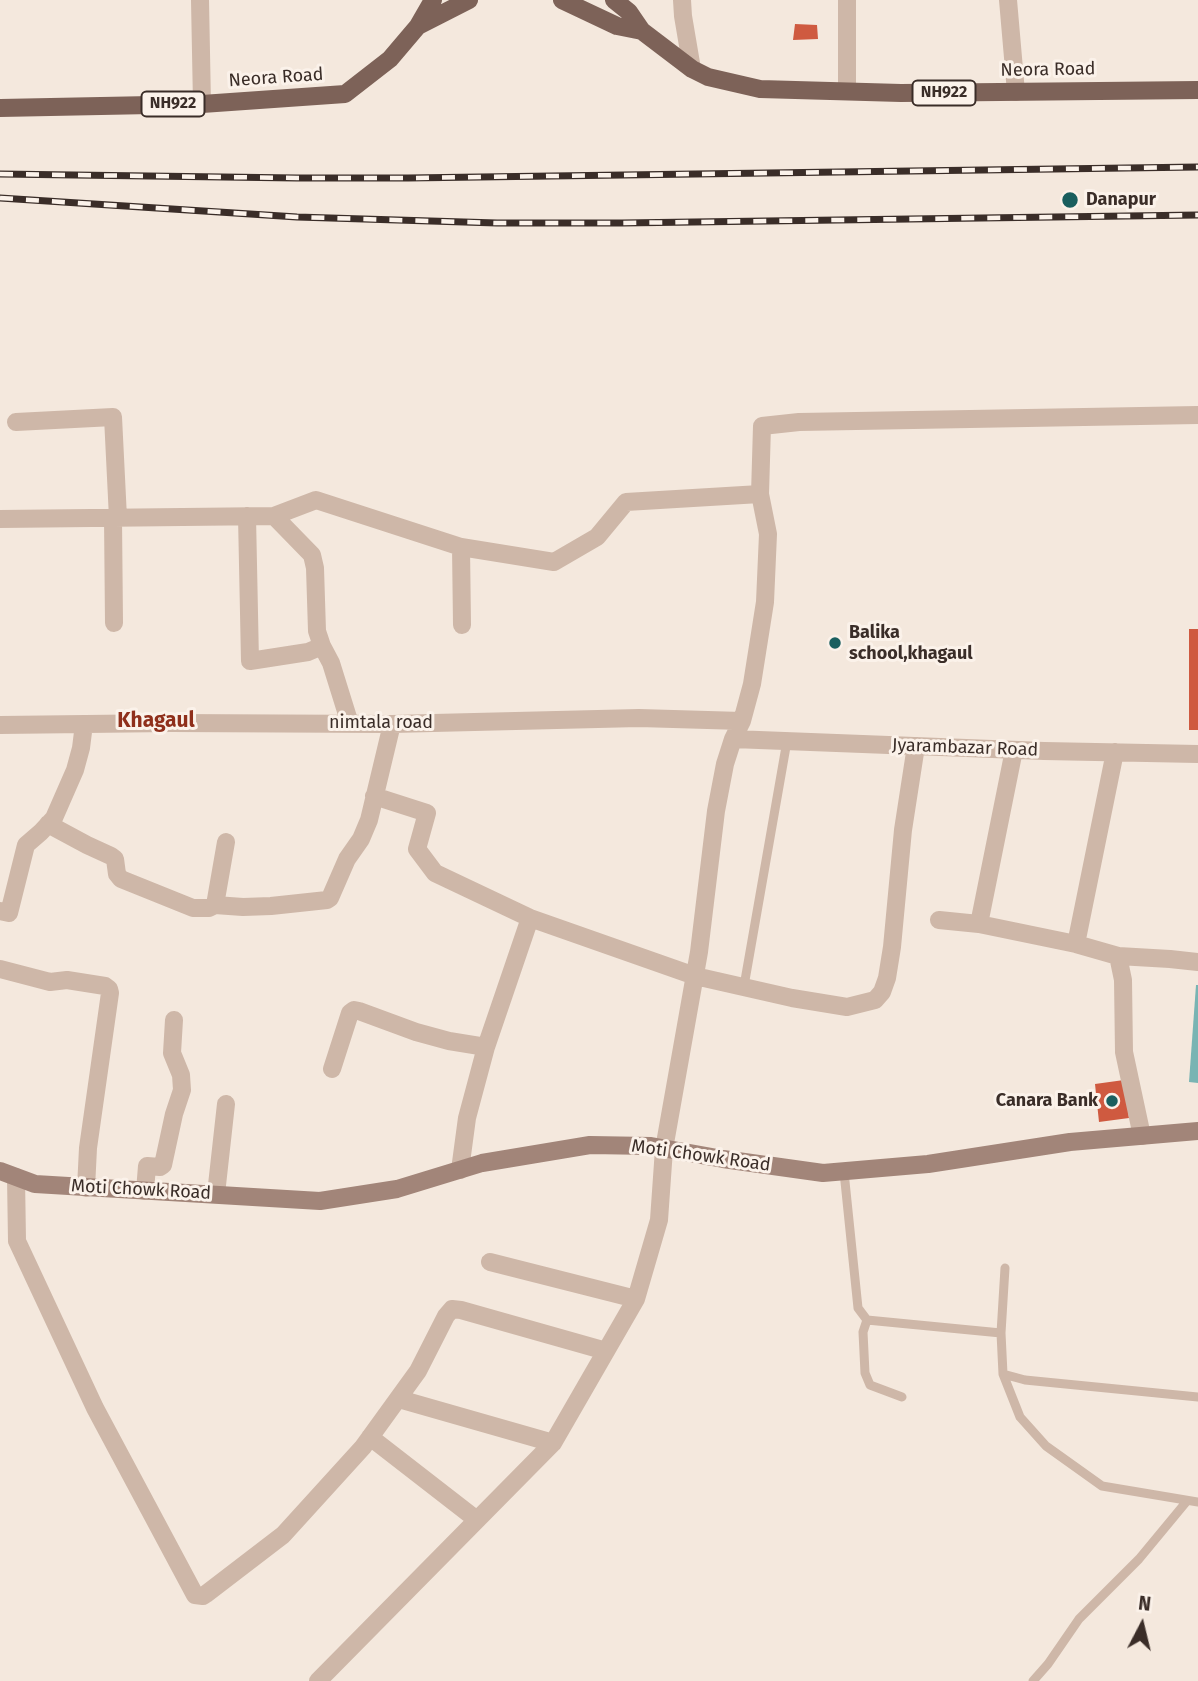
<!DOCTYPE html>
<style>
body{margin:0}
#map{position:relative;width:1198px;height:1681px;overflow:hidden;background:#f4e8dd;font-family:"Fira Sans",sans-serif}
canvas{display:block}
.north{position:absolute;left:1107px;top:1590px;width:70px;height:70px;-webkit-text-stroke:5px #fbf2ea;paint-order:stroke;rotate:7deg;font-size:19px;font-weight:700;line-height:28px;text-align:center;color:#3a2d28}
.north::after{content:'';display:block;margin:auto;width:24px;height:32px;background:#3a2d28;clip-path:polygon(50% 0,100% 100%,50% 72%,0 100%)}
</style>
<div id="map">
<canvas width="1198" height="1681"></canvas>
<div class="north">N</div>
</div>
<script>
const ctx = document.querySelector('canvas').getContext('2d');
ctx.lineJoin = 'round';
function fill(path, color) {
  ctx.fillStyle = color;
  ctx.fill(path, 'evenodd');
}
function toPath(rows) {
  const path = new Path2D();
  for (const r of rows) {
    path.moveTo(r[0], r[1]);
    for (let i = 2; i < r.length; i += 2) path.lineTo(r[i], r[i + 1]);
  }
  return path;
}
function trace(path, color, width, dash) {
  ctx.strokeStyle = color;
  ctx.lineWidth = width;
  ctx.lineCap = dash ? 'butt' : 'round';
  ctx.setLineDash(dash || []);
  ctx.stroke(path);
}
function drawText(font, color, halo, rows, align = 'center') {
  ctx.font = font + ' "Fira Sans",sans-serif';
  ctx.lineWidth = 6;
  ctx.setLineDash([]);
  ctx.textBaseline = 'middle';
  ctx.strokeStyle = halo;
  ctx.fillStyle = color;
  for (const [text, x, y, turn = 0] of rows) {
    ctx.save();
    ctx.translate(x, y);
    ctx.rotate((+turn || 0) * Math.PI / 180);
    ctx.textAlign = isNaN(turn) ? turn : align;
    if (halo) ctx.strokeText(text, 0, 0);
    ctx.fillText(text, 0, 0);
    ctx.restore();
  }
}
fill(toPath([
 [1196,985,1198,985,1198,1083,1189,1082]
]), '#79b4b3');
fill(toPath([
 [795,24,817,25,818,39,793,40],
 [1189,629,1198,629,1198,730,1189,730],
 [1124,1080,1129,1118,1099,1122,1095,1084]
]), '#cf5a40');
trace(toPath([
 [744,986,787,741],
 [844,1172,858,1308,867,1320,1001,1333],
 [1005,1268,1001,1333,1003,1374,1025,1380,1198,1397],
 [867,1320,863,1332,865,1373,870,1385,902,1397],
 [1003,1374,1020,1417,1046,1446,1102,1486,1198,1502],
 [1033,1681,1048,1664,1079,1619,1139,1559,1187,1501]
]), '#ceb7a8', 9);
trace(toPath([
 [200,0,202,104],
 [682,0,683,16,692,69],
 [847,0,847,91],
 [1008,0,1016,92],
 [16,422,113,417,118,518],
 [247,516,250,661,308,652,322,646],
 [274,516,312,555,315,568,317,631,322,646,331,663,350,724],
 [113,518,114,623],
 [0,519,274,516,316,500,461,547,462,625],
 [461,547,554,562,597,537,626,502,760,494,762,426,799,422,1198,415],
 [742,721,752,684,765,602,768,534,760,494],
 [0,725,171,723,392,724,639,718,742,721,733,739,725,764,716,811,699,952,664,1149,659,1220,636,1299,553,1443,318,1681],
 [733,739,1044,751,1198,754],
 [1115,752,1076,944,1118,956,1123,980,1124,1052,1142,1136],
 [374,796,427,813,417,849,435,873,530,918,695,976,792,998,847,1007,875,1000,882,992,887,978,892,947,903,830,916,746],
 [48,824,87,845,111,856,115,859,117,874,121,879,193,908,209,908,215,905,226,842],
 [215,905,243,907,271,906,327,900,330,898,347,859,361,839,369,820,392,724],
 [0,911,9,913,26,845,41,832,54,818,75,770,81,748,84,724],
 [939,920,979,924,1014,750],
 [979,924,1076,944],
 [1118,956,1170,959,1198,962],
 [0,969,50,982,67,980,105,986,109,989,110,993,88,1148,86,1188],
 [332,1069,350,1013,354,1010,359,1011,416,1032,449,1041,486,1047],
 [460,1170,467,1118,486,1047,530,918],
 [16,1177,17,1241,95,1408,195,1595,203,1596,206,1594,283,1535,363,1447,418,1371,446,1316,452,1309,461,1310,606,1351],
 [145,1191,147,1166,160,1167,163,1165,174,1114,182,1090,181,1075,172,1053,174,1020],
 [216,1194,226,1104],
 [490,1262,636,1299],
 [399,1399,553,1443],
 [370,1437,477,1520]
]), '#ceb7a8', 18);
trace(toPath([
 [0,1171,35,1184,320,1201,397,1189,482,1163,590,1145,651,1146,723,1159,823,1173,928,1164,1070,1142,1198,1131]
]), '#a28579', 18);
trace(toPath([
 [562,0,617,26,642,31],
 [614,0,629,12,642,31,692,69,708,77,760,89,901,93,1198,90],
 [418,26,469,0],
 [0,108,202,104,345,94,390,59,418,26,433,0]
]), '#7d6258', 18);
const rail = toPath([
 [0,174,297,178,408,178,1198,167],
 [0,198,297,217,497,223,622,223,1198,215]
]);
trace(rail, '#3a2d28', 7);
trace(rail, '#fbf2ea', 4.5, [13]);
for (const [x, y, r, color] of [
 [1070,200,9,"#1a5f5f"],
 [835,643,7,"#1a5f5f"],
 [1112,1101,7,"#1a5f5f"]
]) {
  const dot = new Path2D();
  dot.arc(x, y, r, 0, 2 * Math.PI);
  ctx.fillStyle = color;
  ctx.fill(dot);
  trace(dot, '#fbf2ea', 2.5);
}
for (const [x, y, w] of [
 [944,93,63],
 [173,104,63]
]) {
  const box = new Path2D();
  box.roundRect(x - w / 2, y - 12.5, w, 25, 5);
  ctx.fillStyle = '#fbf2ea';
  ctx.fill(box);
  trace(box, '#3a2d28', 2);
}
drawText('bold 16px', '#3a2d28', null, [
 ["NH922",944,93],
 ["NH922",173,104]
]);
drawText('18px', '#3a2d28', '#fbf2ea', [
 ["Neora Road",1048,70,-1],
 ["Neora Road",276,78,-4],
 ["nimtala road",381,723],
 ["Jyarambazar Road",965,748,2],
 ["Moti Chowk Road",701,1156,8],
 ["Moti Chowk Road",141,1190,3]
]);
drawText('bold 18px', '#3a2d28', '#fbf2ea', [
 ["Danapur",1086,200],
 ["Balika",849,633],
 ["school,khagaul",849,654],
 ["Canara Bank",1098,1101,"right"]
], 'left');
drawText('bold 21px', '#8f2f1b', '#fbf2ea', [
 ["Khagaul",156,721]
]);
</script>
